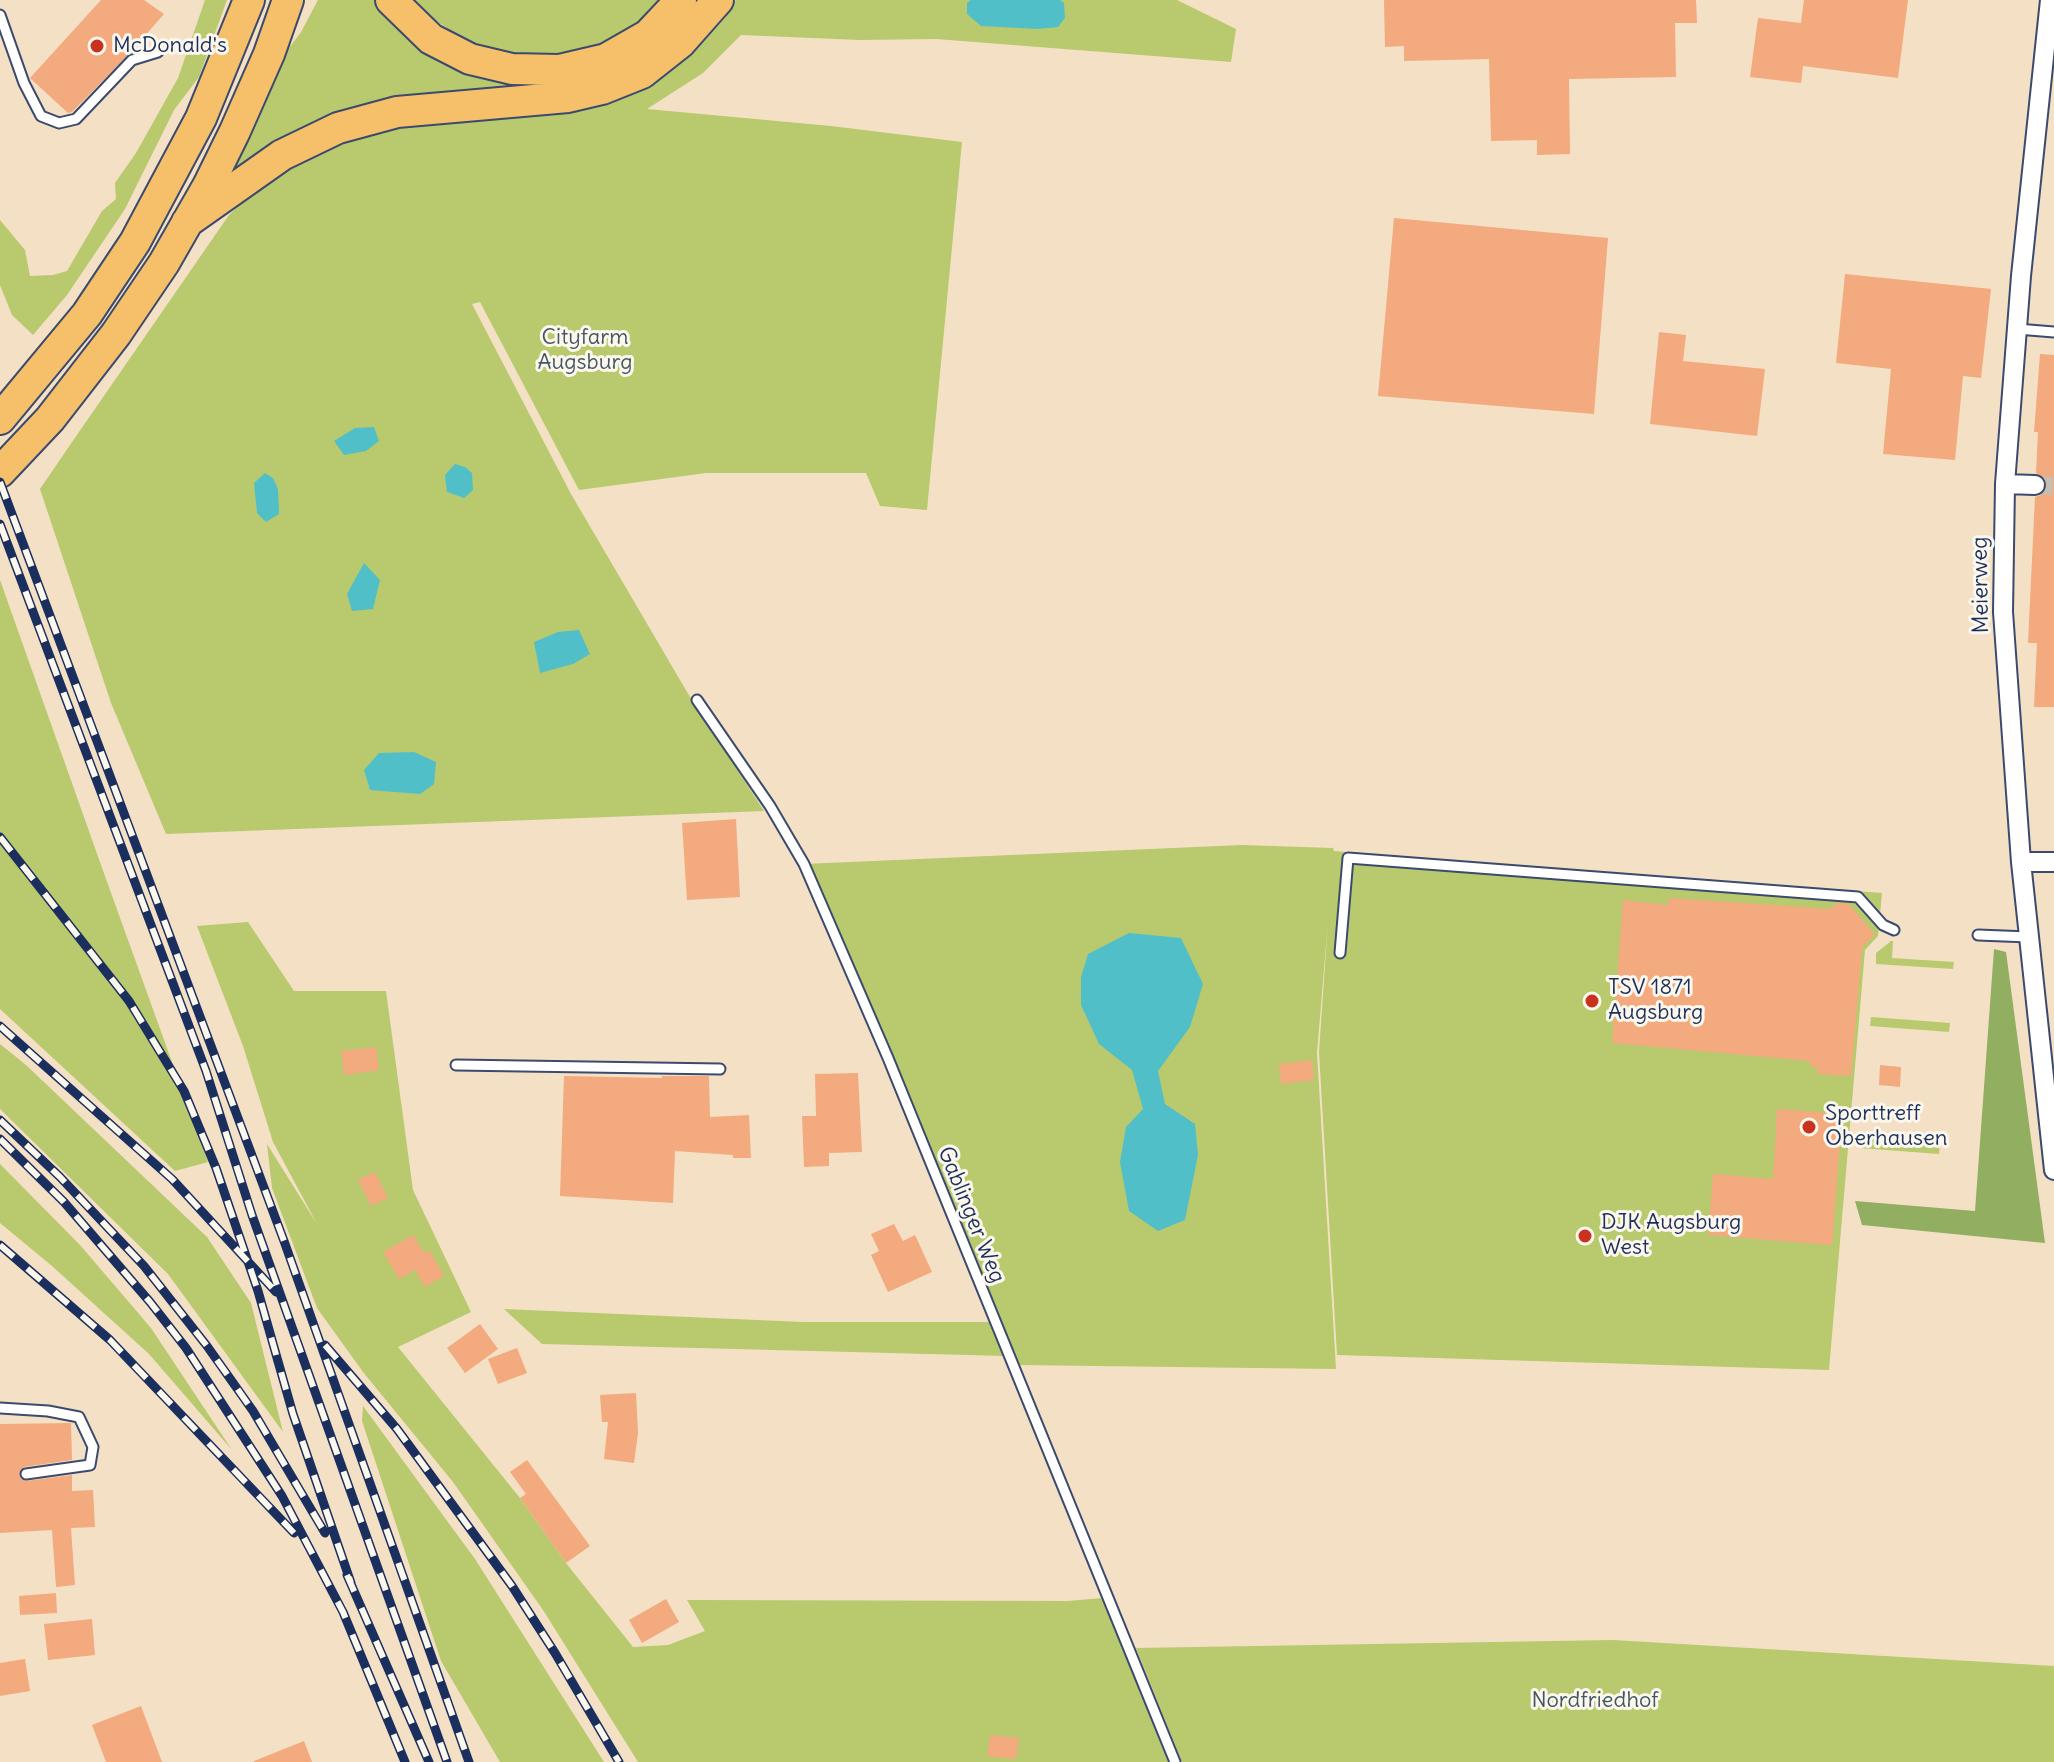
<!DOCTYPE html>
<style>
body{margin:0}
canvas{display:block;background:#f3e0c5}
</style>
<canvas width="2054" height="1762"></canvas>
<script>
const ctx = document.querySelector('canvas').getContext('2d');
ctx.lineJoin = 'round';
function fill(path, color) {
  ctx.fillStyle = color;
  ctx.fill(path, 'evenodd');
}
function toPath(rows) {
  const path = new Path2D();
  for (const r of rows) {
    path.moveTo(r[0], r[1]);
    for (let i = 2; i < r.length; i += 2) path.lineTo(r[i], r[i + 1]);
  }
  return path;
}
function trace(path, color, width, dash) {
  ctx.strokeStyle = color;
  ctx.lineWidth = width;
  ctx.lineCap = dash ? 'butt' : 'round';
  ctx.setLineDash(dash || []);
  ctx.stroke(path);
}
function drawText(font, color, halo, rows, align = 'center') {
  ctx.font = font + ' Delius,sans-serif';
  ctx.lineWidth = 6;
  ctx.setLineDash([]);
  ctx.textBaseline = 'middle';
  ctx.strokeStyle = halo;
  ctx.fillStyle = color;
  for (const [text, x, y, turn = 0] of rows) {
    ctx.save();
    ctx.translate(x, y);
    ctx.rotate((+turn || 0) * Math.PI / 180);
    ctx.textAlign = isNaN(turn) ? turn : align;
    if (halo) ctx.strokeText(text, 0, 0);
    ctx.fillText(text, 0, 0);
    ctx.restore();
  }
}
fill(toPath([
 [205,0,227,0,199,77,174,110,125,209,67,295,33,335,12,315,0,285,0,220,25,250,30,276,53,275,67,271,102,211,116,199,115,183,136,153,178,78],
 [318,0,378,0,545,81,694,0,702,0,546,87,417,95,359,106,305,126,254,157,231,178,260,116,286,52,301,32],
 [410,0,667,0,660,11,612,44,564,56,527,56,493,51,462,38,423,12],
 [736,0,1177,0,1236,29,1231,62,936,39,860,40,741,35,703,73,647,109,831,126,962,142,927,510,880,506,866,473,706,473,579,490,480,302,472,304,571,494,690,697,764,811,166,834,111,703,40,489,70,445,229,215,269,177,347,136,672,68,696,50,725,18],
 [0,580,101,865,208,1162,175,1171,0,1009],
 [1242,845,1333,848,1334,851,1882,893,1878,936,1865,950,1829,1370,1337,1355,1319,1052,1328,921,1317,1053,1336,1369,1017,1365,804,864],
 [248,922,294,991,386,991,413,1190,471,1312,398,1347,520,1498,566,1563,633,1647,668,1645,705,1631,687,1600,1068,1601,1102,1598,1168,1762,638,1762,543,1610,453,1482,363,1372,317,1308,272,1188,267,1144,317,1224,273,1142,243,1046,197,926],
 [1891,941,1893,941,1892,958,1954,962,1953,969,1876,964,1876,953],
 [1871,1017,1950,1023,1949,1032,1870,1026],
 [0,1044,26,1065,207,1237,251,1303,283,1432,168,1274,0,1109],
 [1861,1138,1940,1144,1939,1154,1860,1148],
 [0,1164,80,1245,151,1328,232,1450,149,1354,52,1266,0,1223],
 [504,1309,803,1322,992,1322,1006,1356,542,1344],
 [363,1406,475,1559,604,1762,500,1762,441,1661,362,1421],
 [1613,1640,2054,1666,2054,1762,1182,1762,1136,1648]
]), '#b8ca6d');
fill(toPath([
 [1994,949,2006,952,2045,1243,1862,1225,1855,1201,1975,1211]
]), '#92ae60');
fill(toPath([
 [971,0,1060,0,1064,3,1065,18,1058,27,1038,29,981,26,967,14,967,3],
 [374,427,379,441,366,451,344,455,334,441,355,428],
 [455,464,465,467,472,473,473,490,464,498,447,492,445,475],
 [265,473,273,478,278,489,279,514,266,522,257,513,254,483],
 [364,563,380,580,373,609,352,611,347,594],
 [579,630,590,654,573,664,540,673,534,642,558,632],
 [414,752,436,762,434,784,420,794,370,790,364,770,379,753],
 [1129,933,1181,938,1203,984,1190,1027,1158,1071,1165,1104,1195,1124,1198,1155,1185,1220,1158,1231,1129,1211,1120,1162,1126,1127,1143,1109,1132,1070,1099,1044,1081,1005,1081,977,1088,954]
]), '#51bfc8');
fill(toPath([
 [101,0,144,0,164,14,130,53,72,112,68,113,30,78],
 [1384,0,1696,0,1697,23,1675,23,1676,77,1569,79,1570,154,1537,155,1537,140,1491,141,1489,59,1404,61,1404,46,1385,47],
 [1804,0,1908,0,1898,78,1803,66,1801,83,1750,77,1758,18,1801,23],
 [1394,218,1608,238,1594,414,1378,396],
 [1845,274,1991,289,1981,378,1963,376,1955,460,1883,454,1891,369,1836,363],
 [1659,332,1686,335,1683,361,1765,369,1757,436,1650,424],
 [2040,354,2054,355,2054,707,2034,707,2037,643,2028,643,2035,497,2041,495,2047,486,2045,479,2036,473,2038,432,2034,432],
 [736,819,740,897,687,900,682,823],
 [1669,898,1830,909,1837,903,1849,904,1875,935,1862,947,1851,1076,1817,1074,1818,1068,1810,1067,1810,1061,1612,1043,1623,900,1668,905],
 [376,1047,379,1070,344,1075,341,1051],
 [1312,1060,1314,1080,1281,1084,1279,1064],
 [1880,1065,1901,1067,1900,1087,1879,1085],
 [858,1073,862,1152,829,1153,829,1166,804,1167,802,1116,816,1116,815,1074],
 [564,1076,662,1078,662,1076,709,1076,710,1117,749,1115,751,1158,733,1158,733,1155,675,1151,673,1203,560,1196],
 [1777,1109,1842,1114,1832,1245,1708,1235,1713,1174,1773,1179],
 [375,1172,388,1198,371,1206,358,1180],
 [894,1224,903,1241,915,1235,932,1272,888,1292,871,1255,879,1251,871,1234],
 [413,1235,424,1253,429,1250,444,1276,425,1287,415,1270,399,1279,383,1252],
 [480,1324,498,1349,465,1373,447,1348],
 [517,1348,527,1373,498,1384,488,1359],
 [636,1393,638,1433,634,1463,604,1459,608,1422,602,1422,600,1395],
 [71,1423,72,1460,24,1467,19,1474,21,1479,26,1481,72,1475,72,1491,93,1490,95,1527,71,1528,75,1585,56,1587,52,1530,0,1533,0,1424],
 [527,1460,590,1546,566,1563,520,1498,526,1494,510,1472],
 [56,1593,57,1613,20,1615,19,1596],
 [666,1599,679,1622,642,1643,629,1620],
 [92,1619,95,1655,48,1660,44,1624],
 [25,1659,30,1691,0,1696,0,1663],
 [141,1706,162,1762,106,1762,92,1725],
 [990,1735,1019,1738,1016,1759,987,1756],
 [304,1741,312,1762,254,1762,254,1761]
]), '#f3aa7e');
trace(toPath([
 [2035,485,2054,486]
]), '#c8bdb0', 18, [18, 9]);
const service = toPath([
 [0,15,24,83,41,116,59,123,76,119,132,60,158,52],
 [2017,329,2054,332],
 [697,700,770,806,804,864,888,1058,1175,1762],
 [1978,935,2029,937],
 [1340,953,1348,858,1858,897,1883,925,1894,930],
 [456,1065,720,1069],
 [0,1408,48,1411,79,1417,93,1447,90,1465,26,1474]
]);
const minor = toPath([
 [2050,0,2021,276,2005,484,2003,612,2021,862,2054,1170],
 [2005,484,2035,485],
 [2021,862,2054,862]
]);
const trunk = toPath([
 [391,0,431,39,470,59,512,69,559,70,606,59,648,35,681,0],
 [187,222,282,155,338,128,397,112,568,97,602,89,642,73,680,43,718,0],
 [0,419,87,314,135,242,201,118,249,0],
 [0,472,50,419,116,334,164,263,208,186,235,131,269,54,288,0]
]);
trace(service, '#3b4a6d', 13);
trace(minor, '#3b4a6d', 22);
trace(trunk, '#3b4a6d', 34);
trace(service, '#fff', 9);
trace(minor, '#fff', 18);
trace(trunk, '#f6c06b', 30);
const rail = toPath([
 [0,482,284,1241,469,1762],
 [0,524,206,1071,252,1215,447,1762],
 [0,837,129,1001,184,1091,216,1168,258,1291,293,1414,351,1583],
 [0,1026,172,1179,276,1292],
 [0,1120,60,1177,144,1266,207,1346,253,1411,325,1533],
 [0,1139,64,1202,150,1302,186,1348,282,1496,343,1612,405,1762],
 [0,1245,110,1340,294,1533],
 [325,1345,397,1429,512,1586,555,1653,619,1762],
 [347,1575,429,1762]
]);
trace(rail, '#1b2f5e', 9);
trace(rail, '#fbf7ec', 6, [18]);
for (const [x, y, r, color] of [
 [97,46,8,"#c8321e"],
 [1592,1001,8,"#c8321e"],
 [1809,1127,8,"#c8321e"],
 [1585,1236,8,"#c8321e"]
]) {
  const dot = new Path2D();
  dot.arc(x, y, r, 0, 2 * Math.PI);
  ctx.fillStyle = color;
  ctx.fill(dot);
  trace(dot, '#fbf7ec', 3);
}
drawText('22px', '#1b2f5e', '#fbf7ec', [
 ["McDonald's",113,46],
 ["TSV 1871",1608,988],
 ["Augsburg",1608,1013],
 ["Sporttreff",1825,1114],
 ["Oberhausen",1825,1139],
 ["DJK Augsburg",1601,1223],
 ["West",1601,1248]
], 'left');
drawText('22px', '#425662', '#fbf7ec', [
 ["Cityfarm",585,338],
 ["Augsburg",585,363],
 ["Nordfriedhof",1595,1701]
]);
drawText('22px', '#1b2f5e', '#fbf7ec', [
 ["Meierweg",1981,585,-91],
 ["Gablinger Weg",971,1215,68]
]);
</script>
